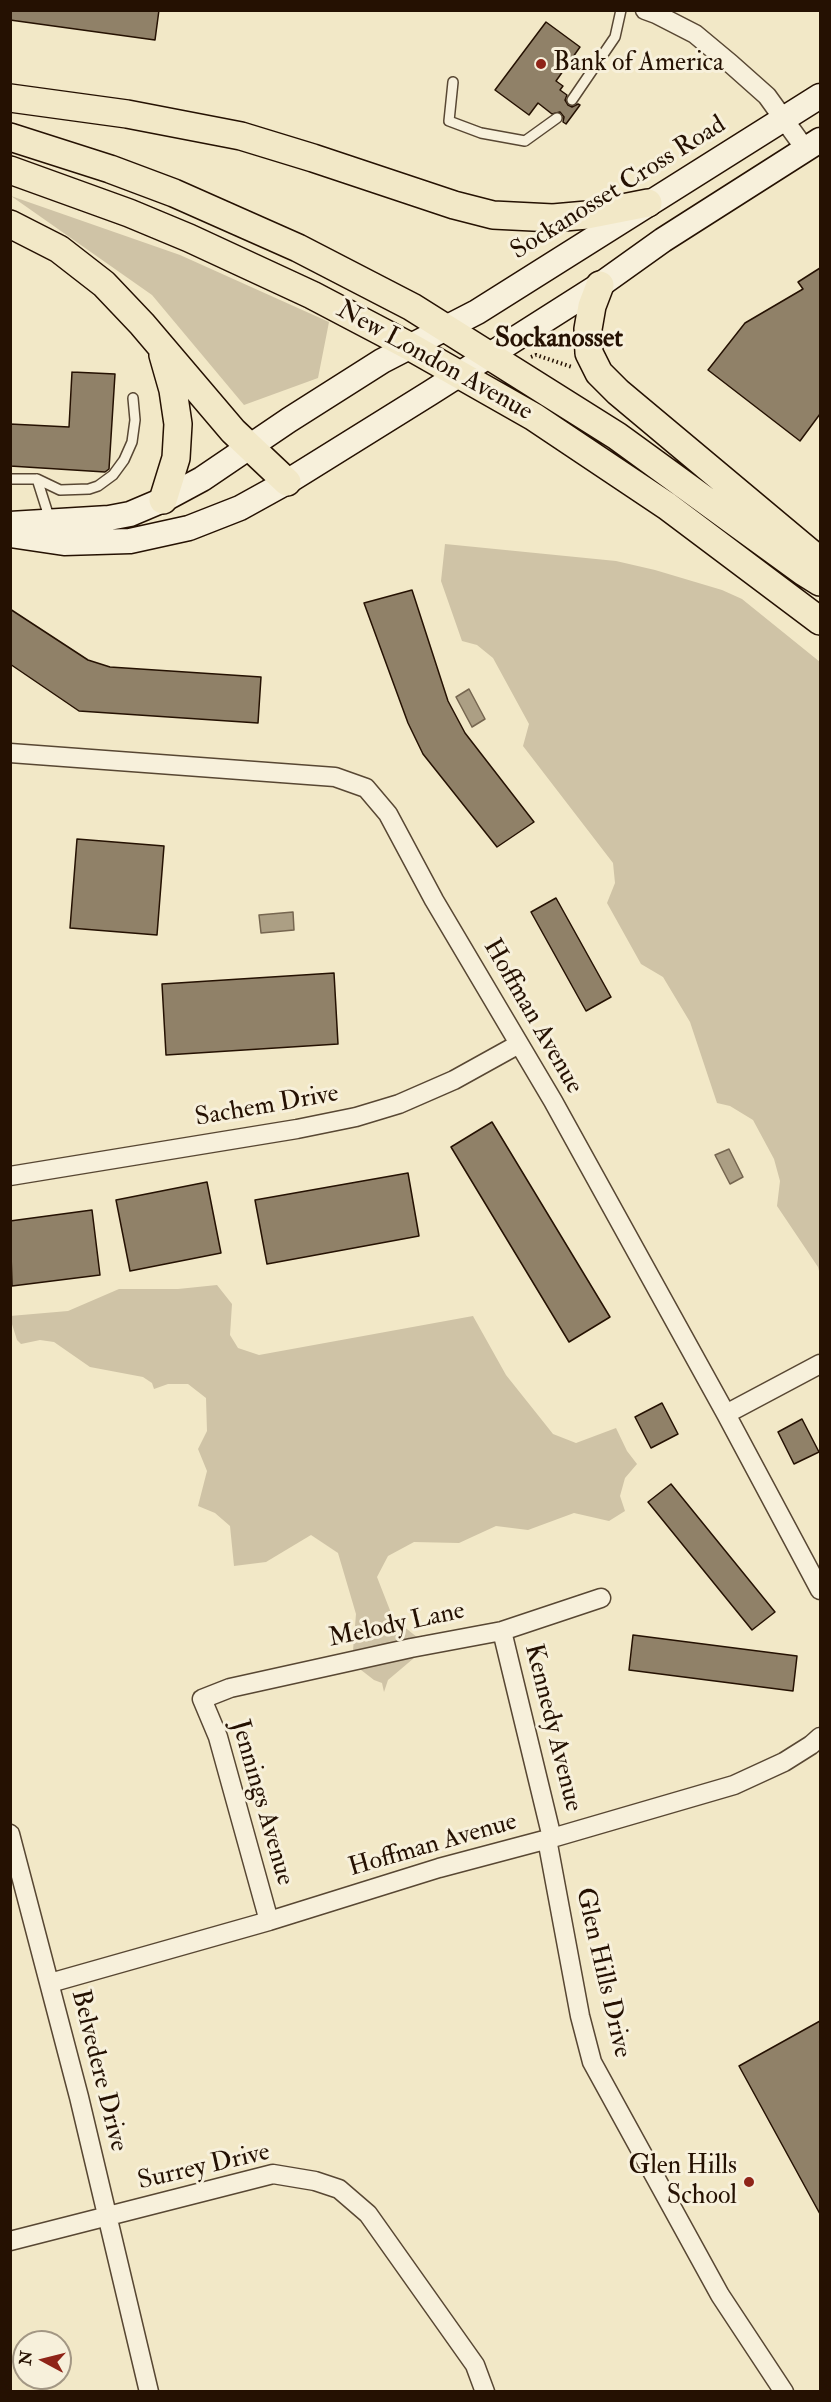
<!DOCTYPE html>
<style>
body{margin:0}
#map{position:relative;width:831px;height:2402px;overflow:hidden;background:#f2e8c7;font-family:"IM FELL Double Pica",serif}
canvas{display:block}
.frame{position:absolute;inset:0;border:12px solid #251102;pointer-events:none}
.north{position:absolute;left:12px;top:2330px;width:60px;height:60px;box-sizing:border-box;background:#f7f0db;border:2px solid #a39784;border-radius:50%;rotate:277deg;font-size:16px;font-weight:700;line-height:24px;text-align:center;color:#251102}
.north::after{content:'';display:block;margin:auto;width:21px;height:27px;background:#8f2418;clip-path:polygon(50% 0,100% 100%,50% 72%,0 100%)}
</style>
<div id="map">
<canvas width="831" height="2402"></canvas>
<div class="frame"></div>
<div class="north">N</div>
</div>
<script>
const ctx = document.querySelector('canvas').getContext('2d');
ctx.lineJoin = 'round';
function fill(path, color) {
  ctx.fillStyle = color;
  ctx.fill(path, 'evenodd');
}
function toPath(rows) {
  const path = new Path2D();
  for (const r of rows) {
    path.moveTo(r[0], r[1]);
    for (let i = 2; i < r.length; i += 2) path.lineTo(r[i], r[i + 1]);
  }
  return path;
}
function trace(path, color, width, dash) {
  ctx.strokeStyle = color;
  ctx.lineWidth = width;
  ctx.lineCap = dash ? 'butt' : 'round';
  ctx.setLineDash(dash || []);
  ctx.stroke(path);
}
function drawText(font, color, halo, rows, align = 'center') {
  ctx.font = font + ' "IM FELL Double Pica",serif';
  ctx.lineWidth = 6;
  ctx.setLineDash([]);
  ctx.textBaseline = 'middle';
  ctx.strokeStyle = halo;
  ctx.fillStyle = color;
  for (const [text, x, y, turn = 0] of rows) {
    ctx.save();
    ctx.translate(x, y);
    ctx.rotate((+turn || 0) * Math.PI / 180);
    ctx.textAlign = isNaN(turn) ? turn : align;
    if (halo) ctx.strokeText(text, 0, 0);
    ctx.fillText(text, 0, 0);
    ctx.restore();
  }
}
fill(toPath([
 [11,196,180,255,329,322,318,378,244,405,152,295],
 [445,544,616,561,655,570,722,590,742,599,820,662,820,1275,818,1267,777,1206,780,1181,774,1159,753,1120,730,1106,717,1103,690,1022,663,977,641,964,607,903,615,883,613,863,523,746,529,724,493,658,477,645,462,641,441,581],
 [217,1285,232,1304,230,1335,238,1348,259,1355,473,1316,506,1375,553,1434,576,1443,616,1428,627,1451,637,1464,625,1478,620,1496,625,1511,609,1521,574,1513,528,1530,496,1526,459,1543,414,1542,388,1556,377,1577,393,1618,432,1649,414,1658,388,1680,384,1692,382,1683,374,1680,352,1663,356,1614,338,1553,311,1535,266,1562,234,1566,230,1526,215,1513,198,1506,207,1471,198,1449,207,1431,206,1398,188,1384,168,1384,154,1389,152,1383,143,1377,90,1367,54,1342,40,1340,21,1344,17,1340,11,1321,10,1316,68,1311,119,1289,178,1289]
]), '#cfc3a6');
const water = toPath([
 [469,689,485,719,472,727,456,697,469,689],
 [293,912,294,930,261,933,259,915,293,912],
 [729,1149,743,1177,730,1184,715,1155,729,1149]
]);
fill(water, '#ac9f84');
trace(water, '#766650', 1.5);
const building = toPath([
 [10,10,159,10,155,40,10,20,10,10],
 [546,22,580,47,556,81,563,86,560,90,567,95,565,100,568,105,572,107,578,104,580,105,566,124,563,122,564,117,560,112,552,114,538,103,529,115,495,90,546,22],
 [820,268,820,414,800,441,708,370,745,323,803,289,798,282,820,268],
 [72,372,115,374,109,469,105,472,10,466,10,424,69,427,72,372],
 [412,590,448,701,465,733,534,822,497,847,423,754,408,723,364,603,412,590],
 [10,609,88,660,110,667,261,677,258,723,79,711,10,664,10,609],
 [77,839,164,846,157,935,70,928,77,839],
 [556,898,611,997,586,1011,531,912,556,898],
 [334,973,338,1044,166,1055,162,984,334,973],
 [492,1122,610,1317,569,1342,451,1147,492,1122],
 [408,1173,419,1236,267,1264,255,1200,408,1173],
 [207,1182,221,1253,130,1271,116,1200,207,1182],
 [92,1210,100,1275,12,1286,10,1221,92,1210],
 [662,1403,678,1434,651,1448,635,1417,662,1403],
 [802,1419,819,1452,794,1464,778,1432,802,1419],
 [671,1484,775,1612,752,1630,648,1502,671,1484],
 [633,1635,797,1656,793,1691,629,1670,633,1635],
 [820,2021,820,2214,739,2066,820,2021]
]);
fill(building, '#908168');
trace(building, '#251102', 1.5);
const lane = toPath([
 [453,82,449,121,481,133,525,141,557,118],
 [572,100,615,37,621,10],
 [10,479,37,479,60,490,89,489,98,486,113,475,124,460,132,442,135,420,133,398],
 [37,479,50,520]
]);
const street = toPath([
 [645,10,656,14,695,34,731,64,767,96,806,150],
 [10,753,335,777,366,788,388,814,434,900,553,1101,726,1414,820,1590],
 [10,1176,297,1129,356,1117,399,1104,454,1080,519,1044],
 [726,1414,820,1364],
 [502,1631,552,1838],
 [10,1834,79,2097,149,2392],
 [547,1839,580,2016,592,2062,720,2295,784,2392],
 [269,1921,218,1737,202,1699,230,1688,411,1648,502,1631,601,1598],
 [50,1983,269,1921,439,1868,552,1838,734,1785,784,1762,811,1745,820,1737],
 [10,2241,273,2174,315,2181,339,2189,368,2214,475,2365,485,2392]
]);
const secondary = toPath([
 [10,524,109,518,130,514,163,500,202,479,289,420,382,361,477,312,820,96],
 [10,535,64,543,130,541,189,528,240,508,287,482,430,393,600,285,663,240,820,140]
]);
const primary = toPath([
 [10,98,127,114,241,136,313,158,454,205,493,215,553,218,587,215,648,203],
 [10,137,110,169,174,193,298,248,412,307,617,436,804,572,820,582],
 [10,170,129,213,189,238,312,295,409,346,534,417,667,506,820,621],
 [10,224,59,249,104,284,142,324,233,431,287,482],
 [600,285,592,306,588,329,589,353,599,373,618,392,820,561],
 [163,355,173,390,178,424,176,458,163,500]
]);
trace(lane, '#584733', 12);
trace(street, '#584733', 21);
trace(secondary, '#251102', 27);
trace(primary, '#251102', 30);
trace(toPath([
 [531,357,536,355,572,367]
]), '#251102', 4, [1.5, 3]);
trace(lane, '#f7f0db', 9);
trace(street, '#f7f0db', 18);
trace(secondary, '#f7f0db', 24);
trace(primary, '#f2e8c7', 27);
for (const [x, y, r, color] of [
 [541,64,6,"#8f2418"],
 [749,2182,6,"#8f2418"]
]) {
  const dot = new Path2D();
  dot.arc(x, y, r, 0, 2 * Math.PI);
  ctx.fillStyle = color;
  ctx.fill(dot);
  trace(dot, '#f7f0db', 2);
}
drawText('26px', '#251102', '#f7f0db', [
 ["Bank of America",553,64],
 ["Glen Hills",737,2167,"right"],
 ["School",737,2197,"right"]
], 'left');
drawText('26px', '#251102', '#f7f0db', [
 ["Sockanosset Cross Road",619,189,-32],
 ["New London Avenue",434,362,29],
 ["Hoffman Avenue",532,1017,60],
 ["Sachem Drive",267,1107,-10],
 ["Melody Lane",397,1626,-12],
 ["Kennedy Avenue",552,1728,76],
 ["Jennings Avenue",261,1803,74],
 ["Hoffman Avenue",433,1846,-16],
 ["Glen Hills Drive",602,1973,77],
 ["Belvedere Drive",98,2071,76],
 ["Surrey Drive",204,2168,-13]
]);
drawText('bold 27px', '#251102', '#f7f0db', [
 ["Sockanosset",559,340]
]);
</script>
